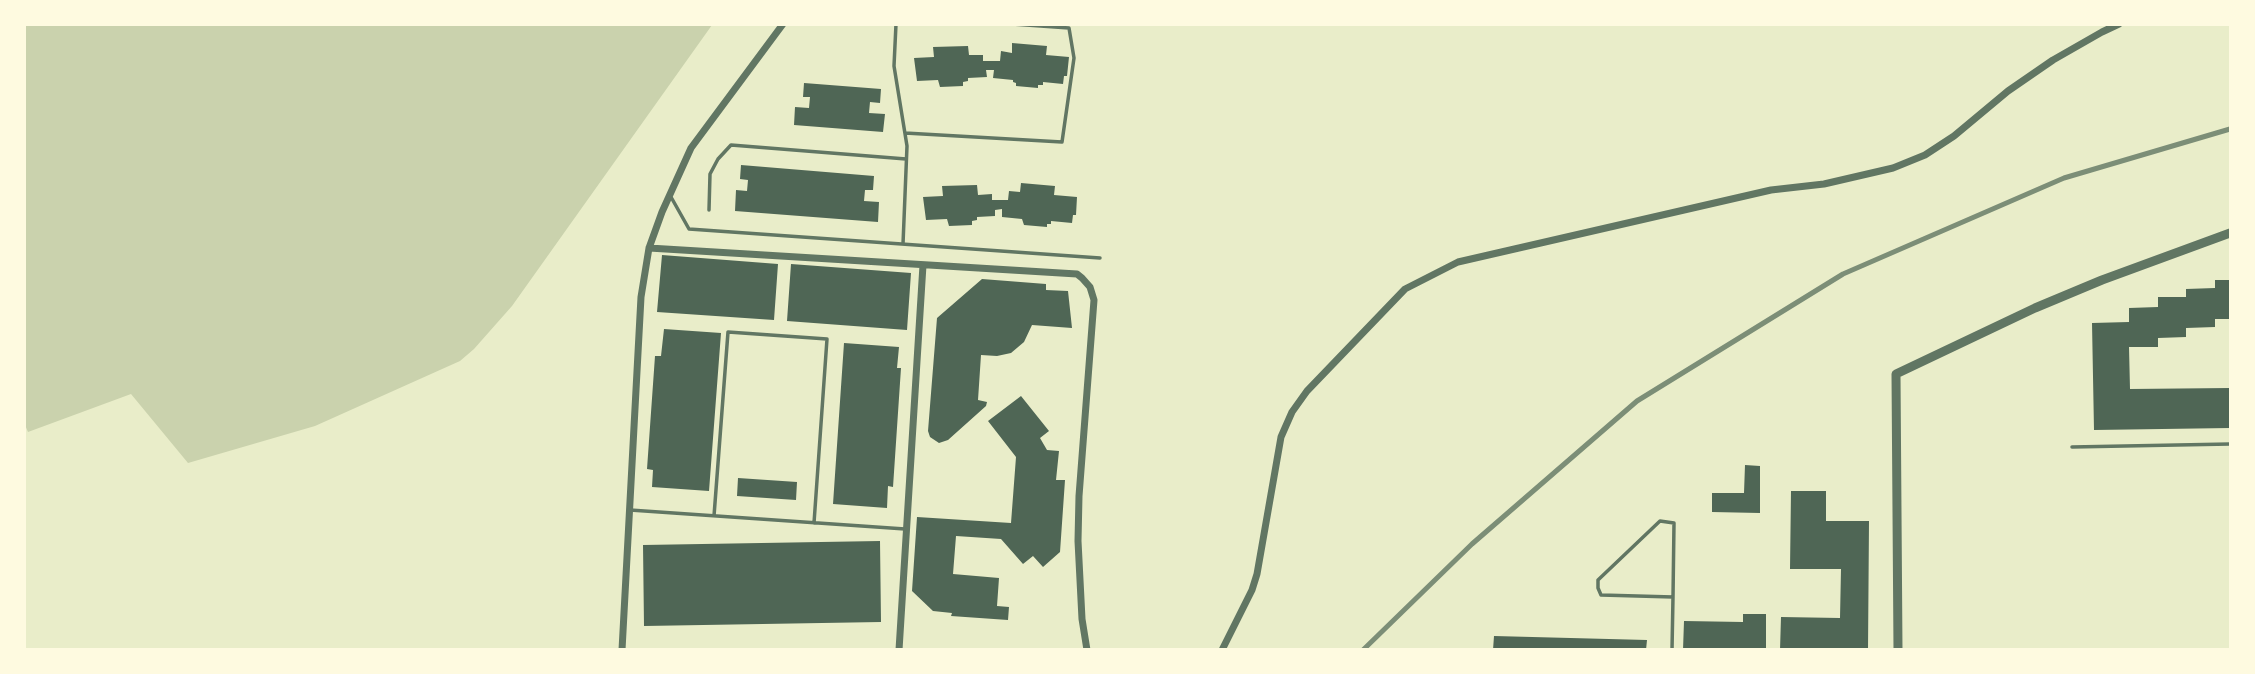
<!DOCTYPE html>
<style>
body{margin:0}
#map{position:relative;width:2255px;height:674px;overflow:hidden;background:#e9edc9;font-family:"Sofia Sans Condensed",sans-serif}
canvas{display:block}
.frame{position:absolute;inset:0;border:26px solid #fefae0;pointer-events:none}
</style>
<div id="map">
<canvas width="2255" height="674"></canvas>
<div class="frame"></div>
</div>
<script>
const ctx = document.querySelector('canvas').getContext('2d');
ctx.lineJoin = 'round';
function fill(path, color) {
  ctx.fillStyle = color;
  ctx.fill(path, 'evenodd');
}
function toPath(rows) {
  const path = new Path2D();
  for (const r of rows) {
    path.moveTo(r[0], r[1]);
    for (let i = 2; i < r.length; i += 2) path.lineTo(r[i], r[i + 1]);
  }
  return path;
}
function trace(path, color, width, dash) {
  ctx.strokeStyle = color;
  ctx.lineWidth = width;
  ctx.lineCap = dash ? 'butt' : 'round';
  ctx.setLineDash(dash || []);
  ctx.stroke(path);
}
fill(toPath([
 [24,25,25,24,712,25,512,306,474,349,460,361,315,426,188,463,131,394,28,432,25,425]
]), '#cad2ad');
fill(toPath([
 [1012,43,1047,46,1046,55,1069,57,1067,76,1064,76,1063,84,1043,82,1043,85,1038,85,1038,88,1016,86,1016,83,1013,82,1013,80,993,78,994,70,986,70,987,77,968,78,968,81,963,82,963,86,940,87,938,80,917,81,914,58,934,57,933,47,968,46,969,55,983,55,983,61,1000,61,1001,51,1012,53],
 [804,83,881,89,880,103,870,102,869,113,885,114,883,132,794,125,795,107,809,108,810,97,803,97],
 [741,165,874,176,873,190,865,190,864,201,879,202,878,222,735,211,736,190,747,191,748,180,740,179],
 [1021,183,1055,186,1054,195,1077,197,1076,215,1073,215,1072,223,1051,221,1051,224,1047,224,1047,227,1024,225,1022,219,1002,217,1002,209,995,210,995,216,977,217,977,220,972,221,972,225,949,226,947,219,926,220,923,197,943,196,942,186,977,185,978,195,992,194,992,200,1008,200,1009,191,1020,192],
 [662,255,778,264,774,320,657,312],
 [791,264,911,273,907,330,787,321],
 [982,279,1046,284,1046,290,1068,291,1072,328,1032,325,1024,342,1011,353,997,356,981,355,978,400,987,402,986,406,948,440,939,443,930,437,928,431,937,318],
 [2215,280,2230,280,2230,319,2215,319,2215,327,2186,328,2186,337,2158,338,2158,347,2129,347,2130,389,2230,388,2230,428,2094,430,2092,323,2129,322,2129,308,2158,307,2158,297,2186,297,2186,289,2215,288],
 [664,329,721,333,709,491,652,487,653,470,647,469,655,356,661,356],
 [844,343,899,347,897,368,901,368,893,487,888,486,887,508,833,504],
 [1021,396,1049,431,1040,438,1047,450,1059,451,1056,480,1065,480,1060,552,1043,567,1033,556,1023,564,1001,539,956,536,953,574,999,578,997,606,1009,607,1008,620,951,616,952,613,933,611,912,591,917,517,1011,523,1016,457,988,421],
 [1745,465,1760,466,1760,513,1712,512,1712,493,1744,493],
 [738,478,797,482,796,500,737,496],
 [1791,491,1826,491,1826,521,1869,521,1868,650,1780,650,1781,617,1840,618,1841,569,1790,569],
 [880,541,881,622,644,626,643,545],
 [1743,614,1766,614,1766,650,1683,650,1684,621,1743,622],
 [1494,636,1647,640,1646,650,1493,650]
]), '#4f6655');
trace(toPath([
 [896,24,894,66,907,146,903,244],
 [905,133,1062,142,1074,58,1069,28,1012,24],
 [671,197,689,229,1100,258],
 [709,210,710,174,718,159,731,145,906,159],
 [2072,447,2230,444],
 [630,510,905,529],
 [714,516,728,332,827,339,814,523],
 [1672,650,1673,597,1674,523,1660,521,1598,580,1598,588,1601,595,1673,597]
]), '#617663', 3.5);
trace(toPath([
 [649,248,1077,274,1082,278,1090,287,1094,300,1079,496,1078,541,1082,619,1087,650],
 [622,650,641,297,649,248,662,212,691,148,783,24],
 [899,650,923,265],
 [1222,650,1252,590,1257,574,1281,437,1292,412,1307,391,1405,289,1458,262,1771,190,1824,184,1893,168,1925,155,1954,136,2008,91,2053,60,2102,32,2119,24]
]), '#617663', 7);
trace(toPath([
 [1898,650,1896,374,2035,308,2102,280,2230,233]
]), '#617663', 9);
trace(toPath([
 [1363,650,1472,544,1637,401,1843,274,2064,178,2230,129]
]), '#7c8e77', 5);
</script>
